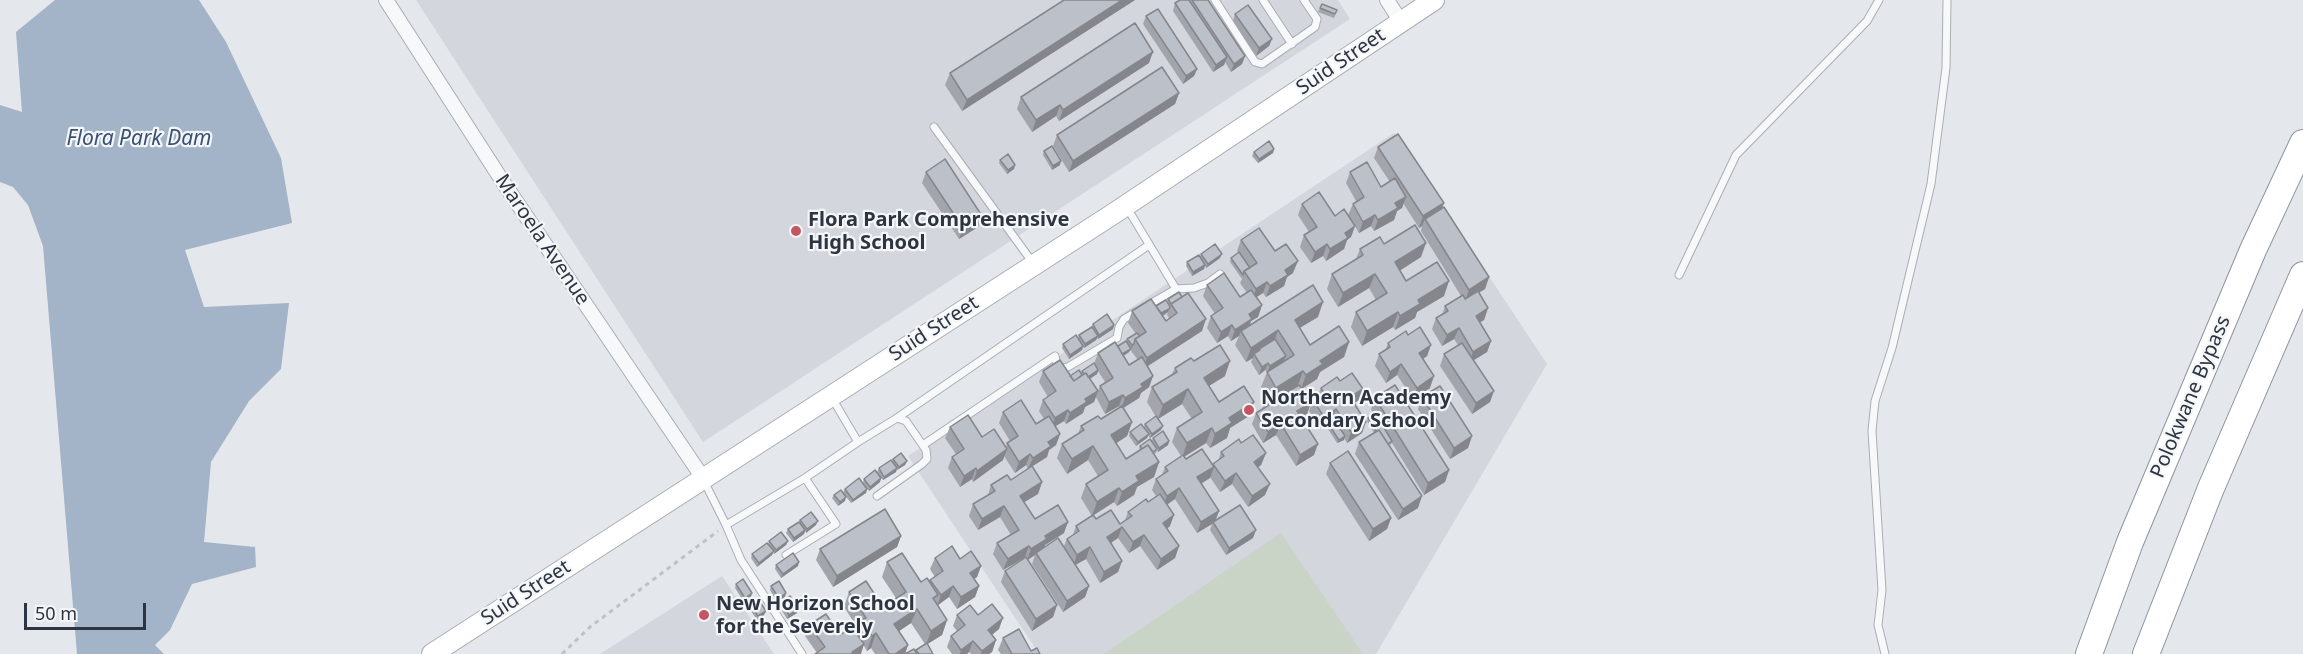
<!DOCTYPE html>
<style>
body{margin:0}
#map{position:relative;width:2303px;height:654px;overflow:hidden;background:#e4e7eb;font-family:"Noto Sans",sans-serif}
canvas{display:block}
.scale{position:absolute;left:24px;top:603px;width:122px;height:27px;box-sizing:border-box;border:3px solid #2d3442;border-top:0;padding-left:8px;font-size:18px;line-height:21px;white-space:nowrap;color:#2d3442;-webkit-text-stroke:4px #f4f6f8;paint-order:stroke}
</style>
<div id="map">
<canvas width="2303" height="654"></canvas>
<div class="scale">50 m</div>
</div>
<script>
const ctx = document.querySelector('canvas').getContext('2d');
ctx.lineJoin = 'round';
function fill(path, color) {
  ctx.fillStyle = color;
  ctx.fill(path, 'evenodd');
}
function toPath(rows) {
  const path = new Path2D();
  for (const r of rows) {
    path.moveTo(r[0], r[1]);
    for (let i = 2; i < r.length; i += 2) path.lineTo(r[i], r[i + 1]);
  }
  return path;
}
function trace(path, color, width, dash) {
  ctx.strokeStyle = color;
  ctx.lineWidth = width;
  ctx.lineCap = dash ? 'butt' : 'round';
  ctx.setLineDash(dash || []);
  ctx.stroke(path);
}
function drawText(font, color, halo, rows, align = 'center') {
  ctx.font = font + ' "Noto Sans",sans-serif';
  ctx.lineWidth = 4.5;
  ctx.setLineDash([]);
  ctx.textBaseline = 'middle';
  ctx.strokeStyle = halo;
  ctx.fillStyle = color;
  for (const [text, x, y, turn = 0] of rows) {
    ctx.save();
    ctx.translate(x, y);
    ctx.rotate((+turn || 0) * Math.PI / 180);
    ctx.textAlign = isNaN(turn) ? turn : align;
    if (halo) ctx.strokeText(text, 0, 0);
    ctx.fillText(text, 0, 0);
    ctx.restore();
  }
}
fill(toPath([
 [416,0,1338,0,1350,19,703,442],
 [1394,133,1547,364,1376,654,1039,654,908,456],
 [722,576,774,654,600,654]
]), '#d3d6dd');
fill(toPath([
 [1281,533,1363,654,1104,654]
]), '#c9d4c6');
fill(toPath([
 [55,0,199,0,226,42,281,158,292,223,185,250,204,307,289,303,281,369,249,401,211,462,204,542,255,547,256,567,192,584,170,630,155,645,164,654,77,654,43,246,28,205,13,187,0,182,0,105,22,112,16,32]
]), '#a3b3c8');
const lane = toPath([
 [1215,0,1255,62,1262,64,1315,27,1317,19,1304,0],
 [1263,0,1292,44],
 [934,127,1033,263],
 [1126,206,1176,289],
 [1679,275,1736,155,1867,21,1879,0],
 [897,418,1149,245],
 [858,442,897,418,906,421,926,450,927,459,922,464,877,496],
 [923,445,1055,356,1057,364,1062,368,1068,367,1117,338,1119,327,1124,319,1176,289,1194,288,1208,283,1220,274],
 [704,481,726,525,805,478,858,442,832,398],
 [726,525,741,560,802,654],
 [786,555,836,524,805,478],
 [1885,654,1878,625,1882,590,1872,431,1875,401,1892,348,1931,184,1946,68,1947,0]
]);
const street = toPath([
 [386,0,503,182,703,478],
 [1387,0,1401,22]
]);
const secondary = toPath([
 [432,654,1113,214,1434,0]
]);
const highway = toPath([
 [2089,654,2130,542,2253,250,2303,143],
 [2146,654,2211,488,2303,275]
]);
trace(lane, '#a9aeb5', 9);
trace(street, '#a9aeb5', 16);
trace(secondary, '#a9aeb5', 22);
trace(highway, '#8d94a1', 28);
trace(toPath([
 [562,654,590,627,718,531]
]), '#bec1c6', 3, [4.5, 4.5]);
trace(lane, '#f7f8fa', 7);
trace(street, '#f7f8fa', 14);
trace(secondary, '#fff', 20);
trace(highway, '#fff', 26);
fill(toPath([
 [1064,0,1135,0,962,111,945,85,950,73],
 [1180,0,1208,0,1245,56,1242,64,1231,72,1225,62,1224,65,1213,72,1173,11,1175,3],
 [1322,4,1337,10,1334,18,1318,12],
 [1235,14,1272,39,1269,46,1256,56,1233,21],
 [1146,16,1197,69,1194,76,1183,84,1143,24],
 [1149,63,1059,121,1056,116,1032,132,1017,109,1021,97],
 [1179,93,1175,104,1069,172,1053,146,1057,135],
 [1378,147,1444,203,1442,208,1489,277,1485,289,1478,293,1488,308,1484,320,1480,322,1491,341,1487,352,1474,360,1490,402,1472,414,1440,366,1444,354,1458,345,1454,339,1442,346,1432,329,1436,318,1442,315,1445,306,1461,296,1421,231,1422,226,1419,228,1403,203,1402,208,1397,211,1394,220,1374,231,1371,226,1359,233,1355,226,1351,237,1347,240,1344,249,1326,261,1323,256,1311,263,1300,247,1304,235,1309,232,1298,215,1302,204,1335,216,1348,215,1353,204,1356,201,1346,183,1350,172,1381,187,1390,182,1374,158],
 [1274,149,1273,153,1258,163,1252,156,1254,152],
 [1044,151,1060,165,1052,170,1043,155],
 [1000,160,1015,165,1014,169,1007,174,999,163],
 [926,172,982,216,978,227,959,239,922,183],
 [1241,240,1275,251,1293,273,1287,277,1284,286,1266,297,1263,293,1256,297,1262,305,1258,317,1251,321,1250,325,1318,317,1300,328,1310,345,1349,342,1344,357,1320,372,1317,379,1302,389,1311,403,1307,414,1301,417,1314,455,1296,466,1276,435,1263,443,1252,424,1256,413,1262,409,1266,400,1269,398,1261,387,1267,372,1265,370,1259,375,1251,362,1253,358,1246,362,1235,345,1239,336,1231,341,1228,336,1217,343,1207,328,1211,316,1215,314,1203,296,1207,285,1240,297,1247,293,1240,283,1242,279,1230,262,1231,258,1239,253,1237,251],
 [1384,244,1421,257,1400,270,1406,281,1444,296,1417,312,1415,318,1395,330,1393,327,1362,346,1351,327,1356,312,1376,300,1369,288,1338,307,1327,289,1332,274,1356,259,1360,249],
 [1201,254,1220,258,1206,268,1205,265,1204,269,1192,276,1186,266,1187,262,1200,257],
 [1168,299,1202,331,1148,366,1153,376,1149,387,1141,393,1139,398,1124,408,1132,422,1127,436,1116,443,1126,459,1140,451,1139,450,1140,446,1152,441,1153,438,1169,441,1168,445,1158,452,1157,450,1156,453,1154,454,1159,462,1154,477,1137,487,1134,495,1117,506,1114,502,1094,515,1096,519,1120,524,1125,520,1128,512,1148,502,1156,496,1152,490,1156,479,1162,475,1165,467,1181,456,1172,442,1177,428,1192,419,1182,404,1158,419,1161,430,1150,438,1148,435,1147,438,1136,446,1129,436,1130,432,1144,427,1145,424,1156,417,1147,402,1152,387,1172,374,1175,368,1194,361,1225,376,1209,386,1219,402,1249,416,1230,428,1227,438,1210,448,1206,443,1184,457,1186,459,1212,465,1218,461,1221,452,1241,443,1266,453,1261,465,1258,467,1265,495,1248,507,1232,484,1220,492,1210,477,1201,484,1216,520,1253,538,1226,555,1210,530,1212,524,1197,533,1175,499,1167,505,1170,526,1167,529,1179,546,1175,558,1157,570,1140,546,1129,553,1118,538,1111,543,1122,561,1118,572,1100,583,1086,559,1076,565,1089,586,1085,597,1063,612,1032,564,1035,555,1028,560,1057,605,1053,617,1032,631,1001,582,1005,571,1025,558,1003,570,993,554,997,543,1011,535,1000,517,978,530,969,516,973,504,988,495,991,485,1011,480,1042,482,1038,494,1024,502,1035,519,1064,533,1045,545,1044,548,1064,546,1067,539,1073,535,1076,526,1092,516,1081,498,1086,484,1098,476,1088,460,1067,474,1057,458,1062,444,1078,434,1081,426,1101,419,1119,407,1119,406,1105,414,1096,397,1094,402,1085,407,1083,413,1066,424,1064,421,1055,426,1060,434,1056,445,1049,450,1047,457,1028,469,1026,465,1015,473,1004,456,1003,460,973,482,972,479,960,487,948,468,952,457,956,454,945,438,950,427,982,437,1006,447,1007,443,1010,441,999,423,1003,412,1036,424,1044,419,1039,411,1043,400,1048,397,1039,382,1043,371,1070,376,1081,374,1082,371,1094,364,1098,353,1126,342,1127,339,1136,334,1128,323,1132,311,1156,306,1167,302],
 [1168,312,1167,315,1169,318,1166,321,1163,316],
 [1132,348,1131,351,1138,360,1129,365,1124,356,1129,352,1130,349],
 [1098,371,1105,382,1100,386,1098,391,1090,379,1097,374],
 [1093,324,1114,325,1113,329,1098,339,1097,338,1096,340,1084,348,1083,347,1082,350,1069,359,1062,348,1063,344,1078,338,1079,335,1091,327],
 [1408,335,1431,345,1427,356,1423,359,1430,388,1413,399,1397,375,1386,383,1375,366,1379,354,1385,351,1388,343],
 [1340,381,1359,400,1354,403,1366,422,1362,433,1347,443,1344,438,1344,440,1337,443,1326,426,1326,424,1320,428,1309,411,1313,400,1317,397,1321,388],
 [1422,397,1472,436,1468,448,1450,459,1418,409],
 [1375,398,1449,470,1445,482,1424,495,1392,443,1389,446,1418,508,1398,520,1355,454,1359,442,1374,433,1367,421,1368,418,1373,414,1371,409],
 [893,459,907,461,905,465,897,470,897,469,896,472,883,480,881,478,880,482,869,491,863,483,864,479,877,472,879,468,892,461],
 [1330,463,1391,518,1387,529,1369,541,1326,474],
 [845,489,867,489,866,493,851,503,843,493],
 [834,495,845,501,838,506,832,498],
 [800,520,816,525,806,533,805,531,804,534,793,542,786,533,788,529,799,522],
 [901,536,897,547,833,587,816,560,820,549],
 [769,541,788,541,786,545,774,554,773,552,772,555,757,567,751,558,752,554,768,544],
 [935,558,960,559,981,566,977,577,974,579,979,586,975,597,957,609,949,597,937,605,947,620,942,635,927,644,933,654,905,654,915,652,916,650,925,644,911,623,899,631,908,645,905,654,875,654,871,648,867,651,864,646,817,653,805,636,809,625,840,635,857,634,859,630,844,607,849,592,883,607,896,598,882,577,887,562,921,582,930,582,930,580,935,577,930,569],
 [776,565,798,566,781,578,775,569],
 [736,584,751,597,744,602,735,588],
 [771,586,785,597,777,602,770,590],
 [781,602,798,609,797,613,787,619,779,606],
 [750,604,764,615,757,620,749,608],
 [957,615,978,615,999,629,992,635,996,640,992,652,989,654,971,654,969,652,967,654,952,654,947,647,951,636,957,631,953,626],
 [1003,638,1031,651,1040,654,1001,654,998,650]
]), '#a2a5ac');
fill(toPath([
 [1122,0,1135,0,962,111,967,100],
 [1272,39,1269,46,1256,56,1259,48],
 [1153,52,1149,63,1059,121,1063,110],
 [1245,56,1242,64,1231,72,1234,64],
 [1227,57,1224,65,1213,72,1216,65],
 [1197,69,1194,76,1183,84,1186,76],
 [1179,93,1175,104,1069,172,1073,161],
 [1060,105,1056,116,1032,132,1036,120],
 [1274,149,1273,153,1258,163,1259,159],
 [1061,161,1060,165,1052,170,1053,166],
 [1015,165,1014,169,1007,174,1008,170],
 [1406,197,1402,208,1397,211,1394,220,1374,231,1378,220,1395,203],
 [1444,203,1439,215,1425,219,1422,226,1419,228,1423,216],
 [1375,215,1371,226,1359,233,1363,222],
 [982,216,978,227,959,239,963,228],
 [1355,226,1351,237,1347,240,1344,249,1326,261,1330,249,1345,233],
 [1426,243,1421,257,1390,277,1395,262],
 [1327,244,1323,256,1311,263,1315,252],
 [1222,254,1220,258,1206,268,1208,264],
 [1298,261,1293,273,1287,277,1284,286,1266,297,1270,286,1285,270],
 [1205,265,1204,269,1192,276,1193,272],
 [1375,274,1369,288,1338,307,1343,293],
 [1489,277,1485,289,1465,301,1469,290],
 [1449,281,1444,296,1417,312,1415,318,1395,330,1400,316,1418,300],
 [1267,282,1263,293,1252,300,1256,289],
 [1323,302,1318,317,1289,334,1295,320],
 [1262,305,1258,317,1251,321,1248,330,1241,331,1239,336,1231,341,1235,330,1249,314],
 [1488,308,1484,320,1472,327,1476,316],
 [1169,309,1168,312,1156,320,1157,316],
 [1398,312,1393,327,1362,346,1367,331],
 [1206,319,1202,331,1143,369,1147,358],
 [1114,325,1113,329,1098,339,1099,335],
 [1232,325,1228,336,1217,343,1221,332],
 [1459,328,1454,339,1442,346,1447,335],
 [1278,330,1273,345,1260,350,1259,349,1257,355,1254,354,1253,358,1246,362,1251,348],
 [1098,336,1096,340,1084,348,1085,344],
 [1491,341,1487,352,1469,363,1473,352],
 [1349,342,1344,357,1320,372,1317,379,1301,389,1306,375,1320,361],
 [1134,344,1129,352,1118,359,1119,355,1130,349,1132,345],
 [1431,345,1427,356,1415,364,1419,353],
 [1083,346,1082,350,1069,359,1070,355],
 [1286,356,1283,363,1267,373,1270,366],
 [1230,361,1225,376,1199,392,1204,378],
 [1268,363,1265,370,1259,375,1262,367],
 [1401,364,1397,375,1386,383,1390,372],
 [1098,370,1097,374,1086,381,1087,377],
 [1303,371,1298,385,1271,402,1276,388],
 [1153,376,1149,387,1141,393,1139,398,1121,409,1125,398,1141,384],
 [1434,376,1430,388,1413,399,1417,388],
 [1188,389,1182,404,1158,419,1163,405],
 [1363,389,1359,400,1346,408,1350,397],
 [1098,391,1094,402,1085,407,1083,413,1066,424,1070,413,1085,399],
 [1494,391,1490,402,1472,414,1476,403],
 [1123,395,1119,406,1105,414,1109,402],
 [1254,402,1249,416,1230,428,1227,438,1210,448,1215,434,1229,418],
 [1311,403,1307,414,1293,422,1297,411],
 [1336,409,1332,420,1327,422,1326,424,1320,428,1324,417],
 [1068,410,1064,421,1051,429,1055,418],
 [1132,422,1127,436,1106,450,1111,435],
 [1366,422,1362,433,1347,443,1351,432],
 [1281,424,1276,435,1263,443,1268,432],
 [1163,426,1161,430,1150,438,1152,434],
 [1212,428,1206,443,1182,458,1187,443],
 [1060,434,1056,445,1049,450,1047,457,1028,469,1033,458,1048,442],
 [1149,434,1147,438,1136,446,1138,442],
 [1345,436,1344,440,1337,443,1339,440],
 [1472,436,1468,448,1450,459,1454,448],
 [1169,441,1168,445,1158,452,1159,448],
 [1318,444,1314,455,1296,466,1300,455],
 [1093,446,1088,460,1067,474,1072,459],
 [1007,449,1003,460,973,482,977,471],
 [1266,453,1261,465,1250,473,1254,462],
 [1030,454,1026,465,1015,473,1019,462],
 [907,461,905,465,897,470,899,467],
 [1159,462,1154,477,1137,487,1134,495,1117,506,1122,492,1136,476],
 [1214,467,1210,478,1193,489,1197,477],
 [897,468,896,472,883,480,884,477],
 [976,468,972,479,960,487,964,476],
 [1449,470,1445,482,1424,495,1428,483],
 [1236,473,1232,484,1220,492,1225,481],
 [881,478,880,482,869,491,870,487],
 [1042,482,1038,494,1016,507,1020,496],
 [1270,484,1265,495,1248,507,1252,496],
 [1119,488,1114,502,1092,516,1097,502],
 [1179,488,1175,499,1163,507,1167,496],
 [867,489,866,493,851,503,853,500],
 [1422,496,1418,508,1398,520,1403,509],
 [846,497,845,501,838,506,840,502],
 [1004,506,1000,517,978,530,982,519],
 [1219,511,1215,522,1213,522,1212,524,1197,533,1201,522],
 [1174,515,1170,526,1159,534,1163,523],
 [1391,518,1387,529,1369,541,1373,529],
 [818,521,816,525,806,533,807,529],
 [1068,522,1064,533,1045,545,1043,550,1036,553,1035,555,1027,560,1031,549,1045,536],
 [1122,527,1118,538,1103,548,1107,537],
 [805,530,804,534,793,542,794,538],
 [1256,530,1253,538,1226,555,1229,548],
 [1144,535,1140,546,1129,553,1133,542],
 [901,536,897,547,833,587,837,576],
 [788,541,786,545,774,554,776,550],
 [1029,546,1025,557,1003,570,1008,559],
 [1179,546,1175,558,1157,570,1161,559],
 [1090,547,1086,559,1073,566,1077,555],
 [774,551,772,555,757,567,759,563],
 [1122,561,1118,572,1100,583,1104,572],
 [799,562,798,566,781,578,783,574],
 [981,566,977,577,966,585,970,573],
 [953,586,949,597,937,606,941,595],
 [979,586,975,597,957,609,961,597],
 [1089,586,1085,597,1063,612,1067,601],
 [752,593,751,597,744,602,745,598],
 [786,593,785,597,777,602,779,598],
 [1057,605,1053,617,1032,631,1036,619],
 [798,609,797,613,787,619,789,615],
 [917,609,911,623,889,638,894,624],
 [766,611,764,615,757,620,758,616],
 [1003,618,999,629,984,641,988,630],
 [947,620,942,635,926,645,931,631],
 [876,633,871,648,867,651,872,636],
 [996,640,992,652,989,654,981,654,982,651],
 [973,641,969,652,967,654,960,654,961,650],
 [864,644,861,654,852,654,852,652],
 [908,645,905,654,895,654]
]), '#84868c');
const building = toPath([
 [1064,0,1122,0,967,100,950,73,1064,0],
 [1180,0,1189,0,1227,57,1216,65,1175,3,1180,0],
 [1192,0,1208,0,1245,56,1234,64,1192,0],
 [1322,4,1337,10,1335,14,1320,8,1322,4],
 [1248,5,1272,39,1259,48,1235,14,1248,5],
 [1158,9,1197,69,1186,76,1146,16,1158,9],
 [1135,23,1153,52,1063,110,1060,105,1036,120,1021,97,1135,23],
 [1162,67,1179,93,1073,161,1057,135,1162,67],
 [1398,134,1444,203,1423,216,1378,147,1398,134],
 [1269,141,1274,149,1259,159,1254,152,1269,141],
 [1052,146,1061,161,1053,166,1044,151,1052,146],
 [1008,154,1015,165,1008,170,1000,160,1008,154],
 [945,159,982,216,963,228,926,172,945,159],
 [1367,162,1381,187,1395,178,1406,197,1395,203,1398,208,1378,220,1375,215,1363,222,1353,204,1364,197,1350,172,1367,162],
 [1319,192,1335,216,1344,209,1355,226,1345,233,1348,238,1330,249,1327,244,1315,252,1304,235,1317,227,1302,204,1319,192],
 [1444,207,1489,277,1469,290,1425,219,1444,207],
 [1415,225,1426,243,1395,262,1406,281,1437,262,1449,281,1418,300,1420,304,1400,316,1398,312,1367,331,1356,312,1387,293,1375,274,1343,293,1332,274,1363,255,1360,249,1380,237,1384,244,1415,225],
 [1259,228,1275,251,1286,244,1298,261,1285,270,1288,275,1270,286,1267,282,1256,289,1244,271,1257,263,1241,240,1259,228],
 [1215,244,1222,254,1208,264,1201,254,1215,244],
 [1239,252,1250,268,1244,271,1243,275,1231,258,1239,252],
 [1199,255,1205,265,1193,272,1187,262,1199,255],
 [1224,273,1240,297,1251,290,1262,305,1249,314,1252,319,1235,330,1232,325,1221,332,1211,316,1223,308,1207,285,1224,273],
 [1313,285,1323,302,1295,320,1310,345,1339,326,1349,342,1320,361,1323,364,1306,375,1303,371,1276,388,1267,372,1294,355,1278,330,1251,348,1241,331,1313,285],
 [1478,291,1488,308,1476,316,1491,341,1473,352,1459,328,1447,335,1436,318,1448,311,1445,306,1463,295,1465,299,1478,291],
 [1179,292,1182,297,1171,304,1168,299,1179,292],
 [1188,293,1206,319,1147,358,1135,339,1146,332,1132,311,1151,299,1166,321,1177,313,1171,304,1188,293],
 [1166,300,1170,307,1169,309,1161,313,1156,306,1166,300],
 [1107,314,1114,325,1099,335,1093,324,1107,314],
 [1092,327,1098,336,1085,344,1079,335,1092,327],
 [1420,327,1431,345,1419,353,1434,376,1417,388,1401,364,1390,372,1379,354,1390,347,1388,343,1406,331,1408,335,1420,327],
 [1137,333,1140,336,1135,339,1134,344,1132,345,1127,339,1137,333],
 [1076,335,1083,346,1070,355,1063,344,1076,335],
 [1275,339,1286,356,1270,366,1268,363,1262,367,1254,354,1260,350,1259,349,1275,339],
 [1126,341,1131,349,1122,354,1118,346,1126,341],
 [1115,342,1129,365,1142,357,1153,376,1141,384,1143,387,1125,398,1123,395,1109,402,1100,386,1113,378,1098,353,1115,342],
 [1462,343,1494,391,1476,403,1444,354,1462,343],
 [1220,345,1230,361,1204,378,1219,402,1244,386,1254,402,1229,418,1232,423,1215,434,1212,428,1187,443,1177,428,1202,412,1188,389,1163,405,1152,387,1177,372,1175,368,1191,358,1194,361,1220,345],
 [1060,360,1074,381,1086,373,1098,391,1085,399,1087,402,1070,413,1068,410,1055,418,1043,400,1056,391,1043,371,1060,360],
 [1094,363,1098,370,1088,377,1086,373,1084,374,1082,371,1094,363],
 [1079,370,1082,375,1074,381,1070,376,1079,370],
 [1352,373,1363,389,1350,397,1366,422,1351,432,1336,409,1324,417,1313,400,1324,393,1321,388,1337,377,1340,381,1352,373],
 [1299,385,1311,403,1297,411,1318,444,1300,455,1281,424,1268,432,1256,413,1269,405,1266,400,1284,389,1286,393,1299,385],
 [1395,385,1449,470,1428,483,1375,398,1395,385],
 [1440,386,1472,436,1454,448,1422,397,1440,386],
 [1021,400,1036,424,1049,416,1060,434,1048,442,1051,446,1033,458,1030,454,1019,462,1007,443,1018,436,1003,412,1021,400],
 [1122,406,1132,422,1111,435,1126,459,1148,445,1159,462,1136,476,1139,481,1122,492,1119,488,1097,502,1086,484,1108,470,1093,446,1072,459,1062,444,1084,430,1081,426,1098,416,1101,419,1122,406],
 [1375,413,1392,441,1388,444,1379,430,1376,431,1368,418,1375,413],
 [968,415,982,437,994,429,1007,449,977,471,976,468,964,476,952,457,964,449,950,427,968,415],
 [1156,416,1163,426,1152,434,1145,424,1156,416],
 [1333,418,1345,436,1339,440,1327,422,1333,418],
 [1141,424,1149,434,1138,442,1130,432,1141,424],
 [1379,430,1422,496,1403,509,1359,442,1379,430],
 [1163,431,1169,441,1159,448,1153,438,1163,431],
 [1253,435,1266,453,1254,462,1270,484,1252,496,1236,473,1225,481,1213,464,1224,456,1221,452,1239,439,1241,443,1253,435],
 [1150,439,1157,449,1153,452,1148,445,1142,449,1140,446,1150,439],
 [1202,449,1214,467,1197,477,1219,511,1201,522,1179,488,1167,496,1156,479,1168,471,1165,467,1183,455,1186,459,1202,449],
 [1348,451,1391,518,1373,529,1330,463,1348,451],
 [901,453,907,461,899,467,893,459,901,453],
 [891,460,897,468,884,477,879,468,891,460],
 [1032,466,1042,482,1020,496,1035,519,1058,505,1068,522,1045,536,1047,539,1031,549,1029,546,1008,559,997,543,1019,530,1004,506,982,519,973,504,995,491,991,485,1007,475,1011,480,1032,466],
 [875,470,881,478,870,487,864,479,875,470],
 [859,478,867,489,853,500,845,489,859,478],
 [841,490,846,497,840,502,834,495,841,490],
 [1160,494,1174,515,1163,523,1179,546,1161,559,1144,535,1133,542,1122,527,1107,537,1122,561,1104,572,1090,547,1077,555,1067,539,1079,531,1076,526,1093,515,1096,519,1111,510,1120,524,1132,516,1128,512,1146,499,1148,502,1160,494],
 [1240,505,1256,530,1229,548,1213,522,1240,505],
 [885,509,901,536,837,576,820,549,885,509],
 [811,512,818,521,807,529,800,520,811,512],
 [799,522,805,530,794,538,788,529,799,522],
 [781,532,788,541,776,550,769,541,781,532],
 [1058,538,1089,586,1067,601,1036,553,1058,538],
 [767,543,774,551,759,563,752,554,767,543],
 [952,546,960,559,971,551,981,566,970,573,979,586,961,597,953,586,941,595,930,580,943,571,935,558,952,546],
 [793,553,799,562,783,574,776,565,793,553],
 [902,553,921,582,927,578,938,595,933,598,947,620,931,631,917,609,894,624,908,645,895,654,889,654,876,633,872,636,862,620,866,618,849,592,866,581,883,607,906,592,887,562,902,553],
 [1026,557,1057,605,1036,619,1005,571,1026,557],
 [743,579,752,593,745,598,736,584,743,579],
 [779,581,786,593,779,598,771,586,779,581],
 [790,596,798,609,789,615,781,602,790,596],
 [758,599,766,611,758,616,750,604,758,599],
 [992,604,1003,618,988,630,996,640,982,651,973,641,961,650,951,636,965,625,957,615,970,605,978,615,992,604],
 [826,614,840,635,852,627,864,644,852,652,853,654,815,654,825,647,809,625,826,614],
 [1019,629,1031,651,1037,648,1040,654,1012,654,1003,638,1019,629],
 [927,643,933,654,919,654,916,650,927,643],
 [914,649,917,654,905,654,914,649]
]);
fill(building, '#bcc0c8');
trace(building, '#84868c', 1.5);
for (const [x, y, r, color] of [
 [796,231,6,"#c55561"],
 [1249,410,6,"#c55561"],
 [704,615,6,"#c55561"]
]) {
  const dot = new Path2D();
  dot.arc(x, y, r, 0, 2 * Math.PI);
  ctx.fillStyle = color;
  ctx.fill(dot);
  trace(dot, '#f4f6f8', 2);
}
drawText('20px', '#2d3442', '#f4f6f8', [
 ["Suid Street",1341,62,-34],
 ["Maroela Avenue",542,240,56],
 ["Suid Street",934,329,-33],
 ["Polokwane Bypass",2191,397,-67],
 ["Suid Street",526,593,-33]
]);
drawText('bold 20px', '#2d3442', '#f4f6f8', [
 ["Flora Park Comprehensive",808,220],
 ["High School",808,243],
 ["Northern Academy",1261,398],
 ["Secondary School",1261,421],
 ["New Horizon School",716,604],
 ["for the Severely",716,627]
], 'left');
drawText('italic 21px', '#3a5174', '#f4f6f8', [
 ["Flora Park Dam",139,139]
]);
</script>
